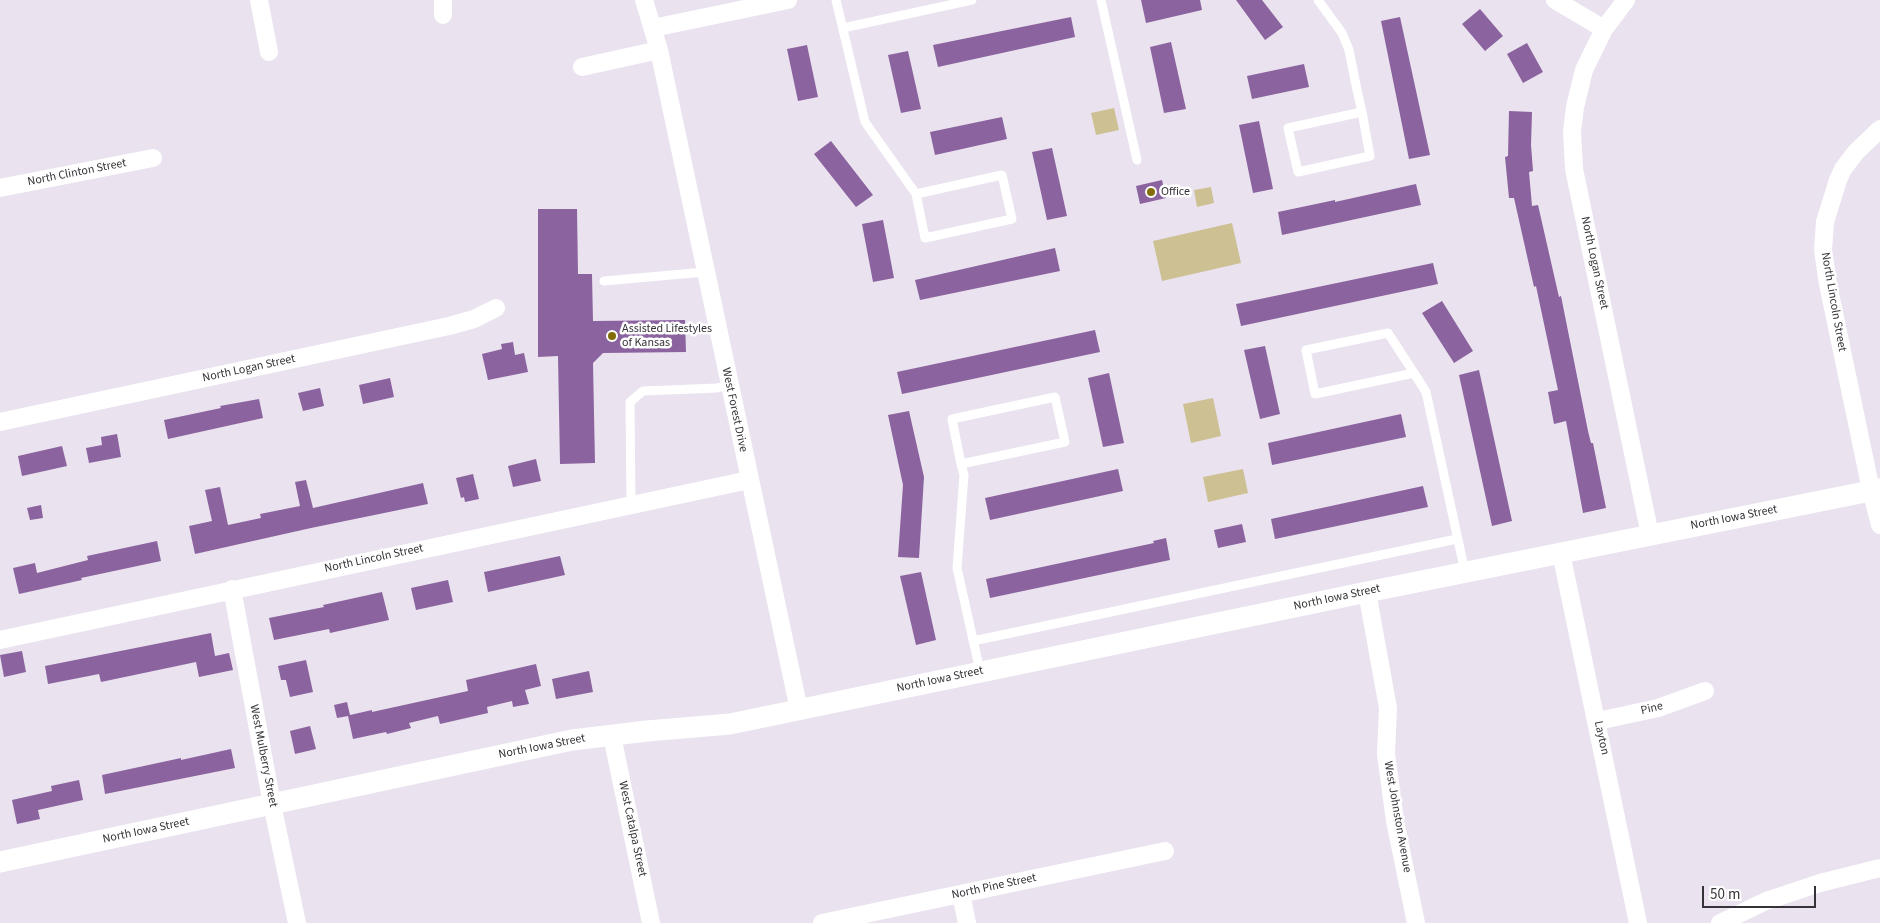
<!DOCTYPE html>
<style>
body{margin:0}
#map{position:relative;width:1880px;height:923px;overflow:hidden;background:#eae2ef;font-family:"Source Sans 3",sans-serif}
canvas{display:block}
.scale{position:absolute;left:1702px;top:886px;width:114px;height:22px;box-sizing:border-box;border:2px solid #363338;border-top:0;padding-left:6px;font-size:15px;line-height:18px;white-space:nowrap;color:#363338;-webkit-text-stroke:4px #fff;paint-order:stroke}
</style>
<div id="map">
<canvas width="1880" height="923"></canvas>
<div class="scale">50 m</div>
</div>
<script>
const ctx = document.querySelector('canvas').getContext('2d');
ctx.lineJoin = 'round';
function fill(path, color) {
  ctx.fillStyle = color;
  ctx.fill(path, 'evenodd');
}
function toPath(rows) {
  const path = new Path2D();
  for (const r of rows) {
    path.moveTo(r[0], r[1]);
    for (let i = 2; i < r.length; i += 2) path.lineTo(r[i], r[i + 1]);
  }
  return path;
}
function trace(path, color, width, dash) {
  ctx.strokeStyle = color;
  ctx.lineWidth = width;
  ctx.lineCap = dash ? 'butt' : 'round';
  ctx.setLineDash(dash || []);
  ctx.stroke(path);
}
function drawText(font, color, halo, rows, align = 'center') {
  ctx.font = font + ' "Source Sans 3",sans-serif';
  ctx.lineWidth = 5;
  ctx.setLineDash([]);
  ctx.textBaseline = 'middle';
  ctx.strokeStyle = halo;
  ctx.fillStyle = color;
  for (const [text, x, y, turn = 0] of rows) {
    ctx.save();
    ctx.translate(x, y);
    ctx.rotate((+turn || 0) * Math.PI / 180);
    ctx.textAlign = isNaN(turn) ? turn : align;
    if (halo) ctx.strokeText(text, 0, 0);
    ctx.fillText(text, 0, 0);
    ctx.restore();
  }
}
fill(toPath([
 [1114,108,1119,130,1096,135,1091,113],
 [1211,187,1214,203,1197,207,1194,190],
 [1232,223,1241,263,1162,281,1153,241],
 [1213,398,1221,436,1191,443,1183,404],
 [1243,469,1248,493,1208,502,1203,477]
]), '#cdc194');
fill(toPath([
 [1141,0,1200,0,1202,10,1146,23],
 [1236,0,1262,0,1283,27,1265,40],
 [1480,9,1503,36,1485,51,1462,24],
 [1071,17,1075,37,938,67,933,45],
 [1400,17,1430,155,1409,159,1381,21],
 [1171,42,1186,109,1164,113,1150,47],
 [1527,43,1543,72,1523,83,1507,54],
 [807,45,818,97,798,101,787,49],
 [908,51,921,109,901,113,888,55],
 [1304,64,1309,87,1252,99,1247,76],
 [1509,111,1532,112,1531,145,1533,171,1529,172,1532,206,1538,205,1559,297,1561,296,1588,431,1591,443,1593,443,1606,508,1583,513,1566,421,1554,424,1548,392,1558,390,1536,286,1534,287,1514,198,1509,198,1505,157,1508,156],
 [1002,117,1007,139,935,155,930,132],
 [1259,121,1273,189,1253,193,1239,125],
 [831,141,873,195,856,207,814,154],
 [1052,148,1067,216,1047,220,1032,152],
 [1162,180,1166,198,1140,204,1136,186],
 [1416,184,1421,205,1282,235,1278,212,1335,200,1335,202],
 [538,209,577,209,578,274,592,274,593,321,685,320,686,352,603,353,593,363,595,463,560,464,558,356,538,357],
 [883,220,894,278,873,282,862,224],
 [1055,248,1060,271,920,300,915,280],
 [1433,263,1438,284,1241,326,1236,304],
 [1442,301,1473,351,1454,363,1422,313],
 [1095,330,1100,352,902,394,897,372],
 [513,342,515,355,524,353,528,372,488,380,482,354,502,349,501,344],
 [1265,346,1280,414,1260,419,1244,350],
 [1479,370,1512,521,1492,526,1459,375],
 [1109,373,1124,443,1103,447,1088,378],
 [390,378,394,397,363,404,359,385],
 [320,388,324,406,303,411,298,393],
 [259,399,263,418,168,439,164,420,221,408,220,406],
 [909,411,924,477,919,558,898,557,903,485,888,415],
 [1401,414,1406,437,1272,465,1268,443],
 [117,434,121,457,89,463,86,448,102,445,101,437],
 [62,446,67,466,22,476,18,456],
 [536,459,541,481,513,487,508,466],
 [1118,469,1123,491,990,520,985,498],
 [473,474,479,499,465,502,464,497,461,498,456,478],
 [306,480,313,508,423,483,428,504,311,528,195,554,189,526,212,521,205,490,220,487,228,525,261,518,260,514,300,506,295,482],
 [1423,486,1428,507,1275,539,1271,519],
 [41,505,43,518,30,520,27,508],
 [1242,524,1246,542,1218,548,1214,530],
 [1166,538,1170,560,990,598,986,579,1154,543,1153,541],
 [157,541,161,561,81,578,82,580,19,594,13,568,35,563,37,573,88,560,87,556],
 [560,556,565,575,488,592,484,572],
 [921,572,936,640,916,645,900,576],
 [448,580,453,602,416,610,411,588],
 [382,592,389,620,330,633,329,629,274,640,269,618,324,607,323,605],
 [211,633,215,656,229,653,233,670,199,677,196,662,101,682,99,674,48,684,45,666],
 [22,651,26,672,4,677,0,655],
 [306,660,313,692,290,697,286,680,281,680,278,666],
 [536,664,541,686,525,690,529,704,513,707,512,701,487,707,488,713,440,724,438,716,409,723,411,728,387,734,386,732,353,739,348,716,337,718,334,705,347,702,350,715,372,710,372,712,468,691,466,680],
 [589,671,593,692,556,699,552,679],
 [310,726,316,749,295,754,290,731],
 [231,749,235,768,105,794,102,775,181,758,181,760],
 [79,780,83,800,38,810,40,819,17,824,12,800,52,791,51,786]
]), '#8b639e');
trace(toPath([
 [836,0,865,122,916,194,925,238,1012,219,1002,175,916,194],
 [1101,0,1137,160],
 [1318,0,1342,33,1349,50,1357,90,1362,112,1370,156,1298,172,1288,128,1362,112],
 [843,28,972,0],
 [604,281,705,272],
 [1414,373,1315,394,1306,350,1388,333,1414,373,1426,392,1465,572],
 [961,464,1065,442,1055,397,952,419,961,464,964,475,957,568,980,671],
 [631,505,630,402,643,391,717,388,729,385],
 [973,641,1457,539]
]), '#fff', 9);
trace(toPath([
 [259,0,269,52],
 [644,0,659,50,799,710],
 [1555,0,1604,29],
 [1626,0,1604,29,1584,70,1575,107,1572,132,1574,169,1650,535],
 [443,15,443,0],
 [653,28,788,0],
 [582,67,659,50],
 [1880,129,1856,152,1843,169,1838,180,1825,222,1823,250,1828,284,1871,490,1880,525],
 [0,188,153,158],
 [0,422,449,326,474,319,496,308],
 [1561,553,1638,923],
 [232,589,272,804,297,923],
 [1367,592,1388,708,1386,754,1395,821,1416,923],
 [0,640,749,480],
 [1598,721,1658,708,1705,691],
 [612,736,651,923],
 [961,894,967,923],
 [822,923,1165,851],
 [1720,923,1766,901,1820,883,1880,868]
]), '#fff', 18);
trace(toPath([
 [0,862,572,740,647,731,730,724,1367,592,1880,489]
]), '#fff', 21);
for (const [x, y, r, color] of [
 [1151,192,5,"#826d0a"],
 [612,336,5,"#826d0a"]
]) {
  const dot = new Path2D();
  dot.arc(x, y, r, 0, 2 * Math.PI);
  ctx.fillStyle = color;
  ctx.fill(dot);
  trace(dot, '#fff', 2);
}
drawText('12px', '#363338', '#fff', [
 ["North Clinton Street",77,173,-11],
 ["North Logan Street",1594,263,78],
 ["North Lincoln Street",1833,302,80],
 ["North Logan Street",249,369,-12],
 ["West Forest Drive",734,410,78],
 ["North Iowa Street",1734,518,-11],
 ["North Lincoln Street",374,559,-12],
 ["North Iowa Street",1337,598,-12],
 ["North Iowa Street",940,680,-12],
 ["Pine",1652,709,-14],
 ["Layton",1601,738,78],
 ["North Iowa Street",542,747,-11],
 ["West Mulberry Street",263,756,79],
 ["West Johnston Avenue",1397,817,80],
 ["West Catalpa Street",632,829,78],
 ["North Iowa Street",146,831,-12],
 ["North Pine Street",994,887,-12]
]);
drawText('12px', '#363338', '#fff', [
 ["Office",1161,192],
 ["Assisted Lifestyles",622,329],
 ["of Kansas",622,343]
], 'left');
</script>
